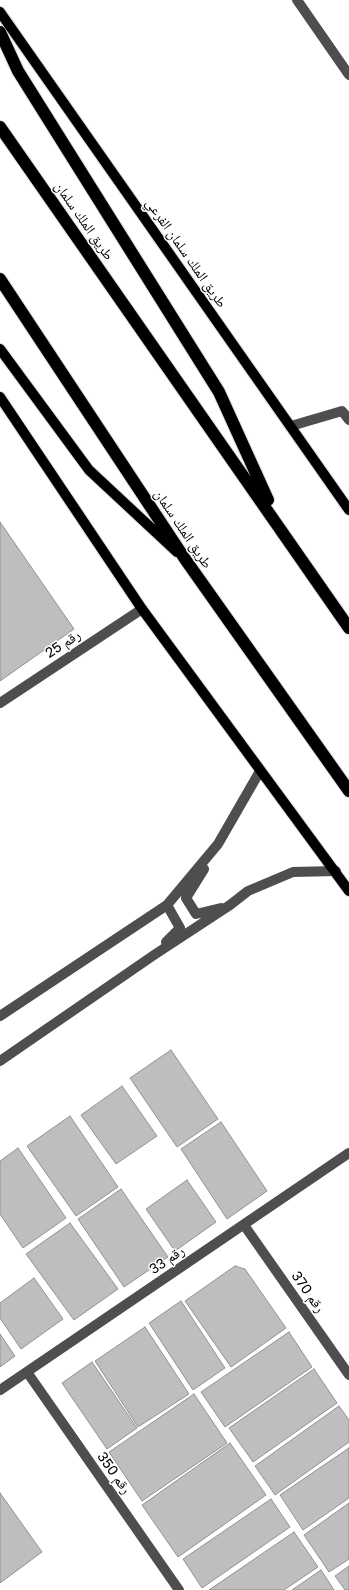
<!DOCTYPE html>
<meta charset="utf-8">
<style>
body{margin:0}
canvas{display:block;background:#fff}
</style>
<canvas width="349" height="1590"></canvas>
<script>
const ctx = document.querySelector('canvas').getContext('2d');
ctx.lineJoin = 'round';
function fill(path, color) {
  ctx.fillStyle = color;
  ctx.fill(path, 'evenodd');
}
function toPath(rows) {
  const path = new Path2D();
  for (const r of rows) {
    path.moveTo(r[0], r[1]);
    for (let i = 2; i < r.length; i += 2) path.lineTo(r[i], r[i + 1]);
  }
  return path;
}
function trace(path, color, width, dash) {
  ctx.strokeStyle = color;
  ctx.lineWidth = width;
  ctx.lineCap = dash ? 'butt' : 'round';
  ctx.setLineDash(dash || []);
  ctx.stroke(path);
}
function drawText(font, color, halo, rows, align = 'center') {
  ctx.font = font + ' "Golos Text","Noto Naskh Arabic",sans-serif';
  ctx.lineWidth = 3;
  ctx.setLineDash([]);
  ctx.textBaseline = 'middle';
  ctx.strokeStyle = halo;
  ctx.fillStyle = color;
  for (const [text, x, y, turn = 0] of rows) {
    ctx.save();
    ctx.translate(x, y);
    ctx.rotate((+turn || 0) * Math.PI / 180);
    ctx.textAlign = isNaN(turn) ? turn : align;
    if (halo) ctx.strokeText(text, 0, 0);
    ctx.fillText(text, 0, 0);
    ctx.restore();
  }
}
const building = toPath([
 [0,522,74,629,0,681,0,522],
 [171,1050,218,1119,177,1147,130,1078,171,1050],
 [122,1086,157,1136,116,1164,81,1115,122,1086],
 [70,1116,118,1187,76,1216,27,1146,70,1116],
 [221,1122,267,1191,227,1219,181,1149,221,1122],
 [18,1148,66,1218,23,1248,0,1214,0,1161,18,1148],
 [187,1180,216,1222,175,1251,146,1209,187,1180],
 [121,1189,168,1257,124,1287,78,1219,121,1189],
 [70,1223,118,1289,74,1320,26,1254,70,1223],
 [235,1266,245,1269,286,1328,231,1367,185,1301,235,1266],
 [34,1278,63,1319,21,1349,0,1318,0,1303,34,1278],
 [181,1301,225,1368,193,1390,149,1323,181,1301],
 [145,1327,189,1394,138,1427,95,1361,145,1327],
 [289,1332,312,1367,225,1427,201,1392,289,1332],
 [0,1334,15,1356,0,1367,0,1334],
 [92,1362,137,1428,107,1449,62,1383,92,1362],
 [314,1369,337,1403,253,1462,229,1428,314,1369],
 [194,1394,227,1443,142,1501,109,1452,194,1394],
 [339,1406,349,1420,349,1442,275,1495,255,1466,339,1406],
 [230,1443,266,1495,178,1557,142,1505,230,1443],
 [349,1448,349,1498,303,1530,280,1495,349,1448],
 [0,1493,42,1552,0,1583,0,1493],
 [271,1499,290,1527,202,1588,183,1559,271,1499],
 [349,1503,349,1559,329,1572,304,1535,349,1503],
 [294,1532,318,1567,284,1590,209,1590,294,1532],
 [349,1566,349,1590,345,1590,335,1576,349,1566],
 [321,1570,334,1590,292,1590,321,1570]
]);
fill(building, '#bebebe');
trace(building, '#929292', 1);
const major = toPath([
 [0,12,349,510],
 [0,349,89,470,177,552],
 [0,397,142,609,349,891]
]);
const highway = toPath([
 [0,32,18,71,219,392,268,500],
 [0,127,349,628],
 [0,279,185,559,349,791]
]);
trace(major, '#dbdbdb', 12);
trace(highway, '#dbdbdb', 14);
trace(toPath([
 [297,0,349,75],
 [291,426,342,411,349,420],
 [0,703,142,609],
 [204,869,186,898,196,914,221,908],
 [166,942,180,928,167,905],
 [0,1016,167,905,218,844,260,771],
 [0,1061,154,955,230,905,248,891,293,872,336,871],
 [244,1225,349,1375],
 [27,1372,179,1590],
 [0,1390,349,1153]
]), '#4e4e4e', 10);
trace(major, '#000', 10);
trace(highway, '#000', 12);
drawText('14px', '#000', '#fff', [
 ["طريق الملك سلمان",84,221,55],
 ["طريق الملك سلمان الفرعي",186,253,55],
 ["طريق الملك سلمان",183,529,56],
 ["رقم 25",63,644,-33],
 ["رقم 33",167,1260,-34],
 ["رقم 370",308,1292,55],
 ["رقم 350",114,1473,55]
]);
</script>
